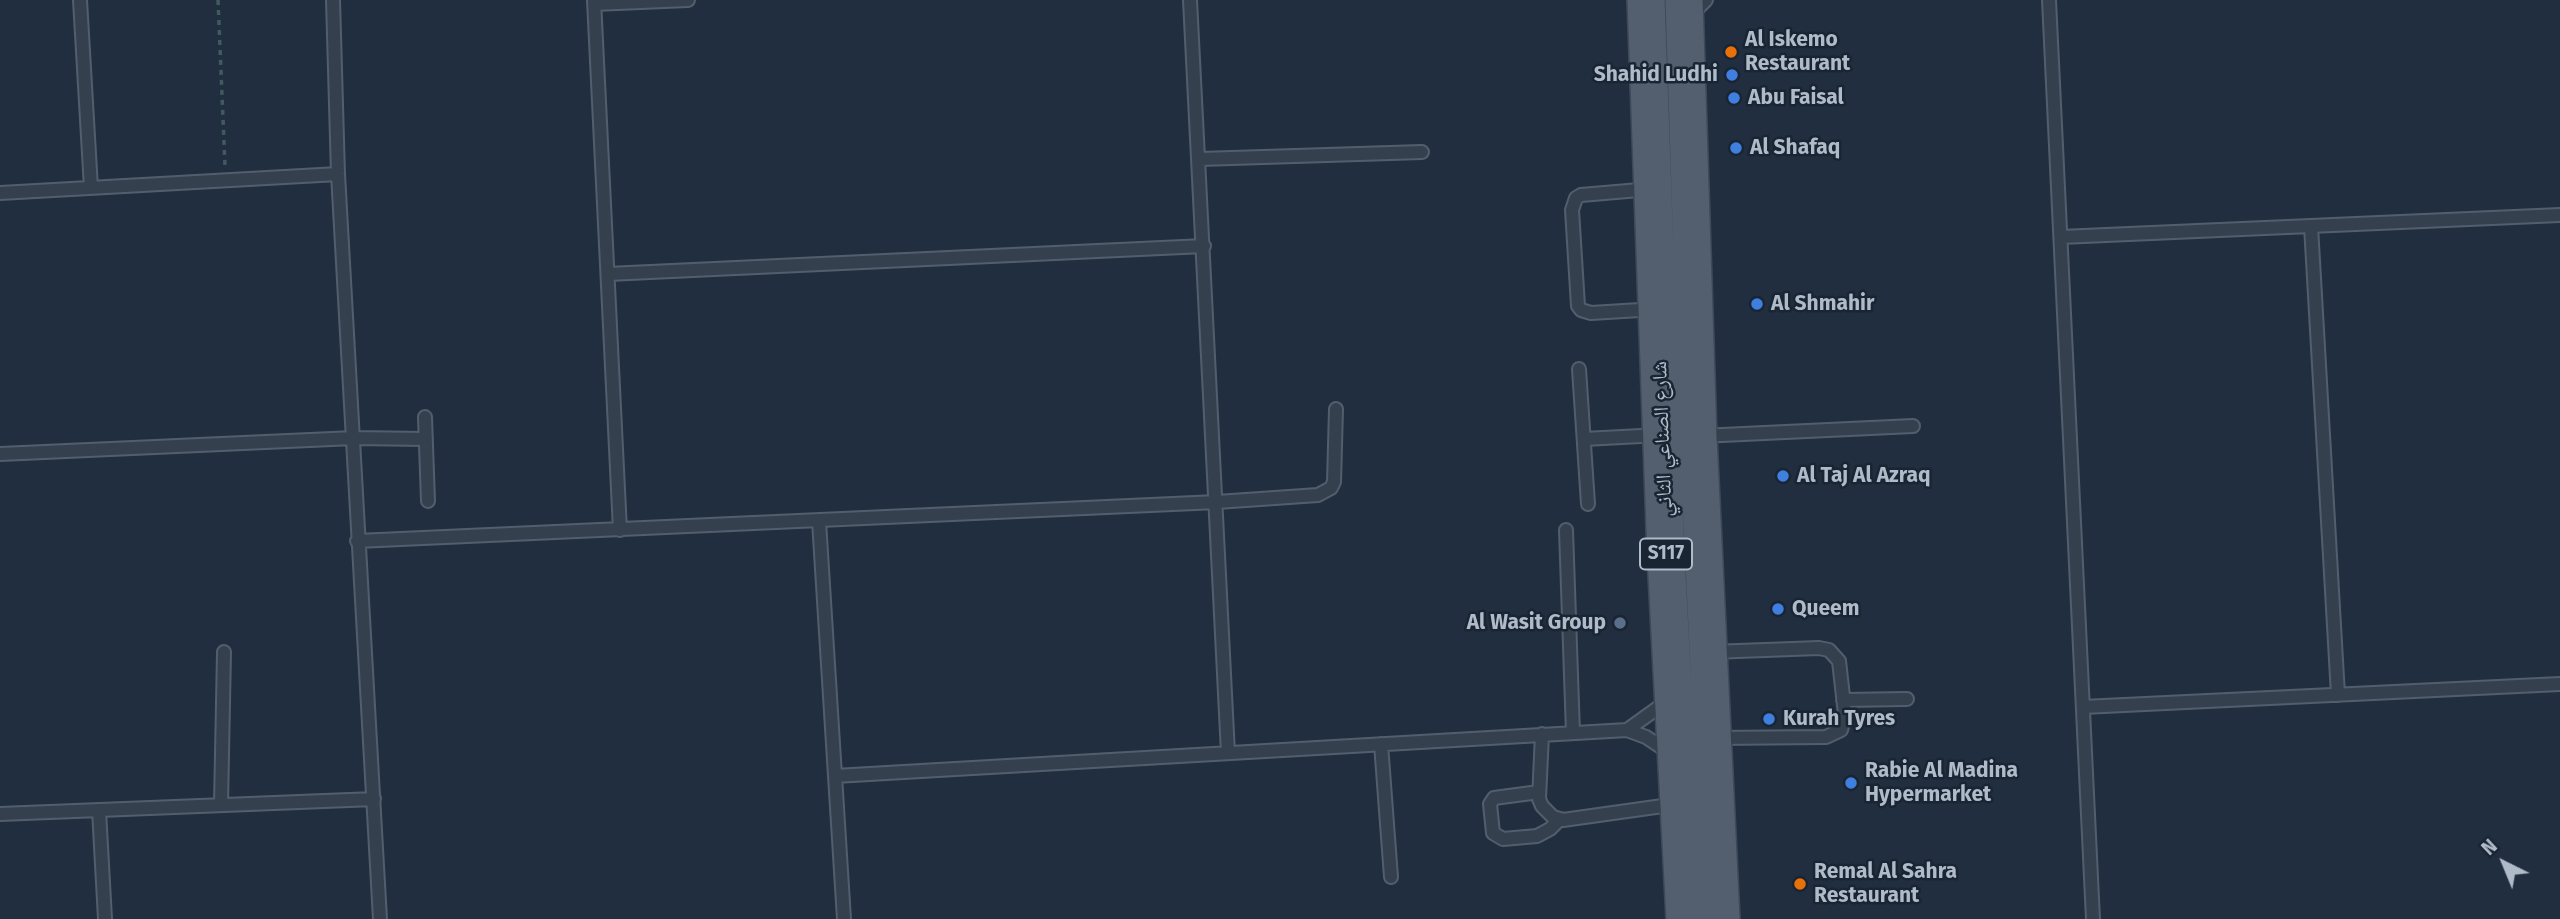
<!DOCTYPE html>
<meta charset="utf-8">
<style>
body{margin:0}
#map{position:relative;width:2560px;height:919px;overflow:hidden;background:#212e3f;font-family:"Fira Sans",sans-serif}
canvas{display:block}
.north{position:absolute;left:2469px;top:828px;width:70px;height:70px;-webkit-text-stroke:5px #1a2533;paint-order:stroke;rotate:317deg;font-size:19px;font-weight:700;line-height:28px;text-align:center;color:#b0bbca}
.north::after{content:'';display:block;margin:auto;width:24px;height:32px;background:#b0bbca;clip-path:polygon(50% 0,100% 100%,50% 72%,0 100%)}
</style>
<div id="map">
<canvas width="2560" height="919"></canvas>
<div class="north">N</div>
</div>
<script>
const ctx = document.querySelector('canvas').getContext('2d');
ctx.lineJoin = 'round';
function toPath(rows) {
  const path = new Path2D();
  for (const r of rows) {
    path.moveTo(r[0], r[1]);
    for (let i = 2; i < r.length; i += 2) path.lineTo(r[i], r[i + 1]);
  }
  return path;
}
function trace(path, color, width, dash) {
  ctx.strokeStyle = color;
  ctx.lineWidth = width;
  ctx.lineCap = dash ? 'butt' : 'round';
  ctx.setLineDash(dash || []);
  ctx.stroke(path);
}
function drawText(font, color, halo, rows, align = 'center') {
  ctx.font = font + ' "Fira Sans","Noto Naskh Arabic",sans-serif';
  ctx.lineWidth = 5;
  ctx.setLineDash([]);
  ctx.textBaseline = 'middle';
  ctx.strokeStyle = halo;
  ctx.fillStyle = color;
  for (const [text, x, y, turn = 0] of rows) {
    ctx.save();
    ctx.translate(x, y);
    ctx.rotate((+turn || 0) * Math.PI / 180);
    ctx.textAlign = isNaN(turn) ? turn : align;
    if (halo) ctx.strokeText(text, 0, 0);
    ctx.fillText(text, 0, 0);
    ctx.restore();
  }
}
const service = toPath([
 [80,0,91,188],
 [333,0,338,174,380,919],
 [594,0,620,530],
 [1190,0,1228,753],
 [2049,0,2093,919],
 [594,4,688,0],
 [1691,15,1706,0],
 [1200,159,1422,152],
 [1651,189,1581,195,1576,198,1572,210,1578,306,1581,310,1591,313,1656,309],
 [0,193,338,174],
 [2311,226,2338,695],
 [2061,237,2560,215],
 [608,274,1204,246],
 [1579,369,1588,504],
 [425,417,428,501],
 [1701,436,1913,426],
 [1584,439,1660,435],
 [0,454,354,438,426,439],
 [819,521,844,919],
 [1566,530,1573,733],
 [357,541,1217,502,1318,495,1331,488,1334,482,1336,409],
 [1711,652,1819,648,1829,650,1839,661,1845,714,1841,730,1826,737,1715,738],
 [1843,700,1907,699],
 [2083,707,2560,684],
 [1627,730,1666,702],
 [1542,734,1539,799,1542,806,1553,817,1563,820,1677,804],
 [1381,744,1391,877],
 [835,776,1627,730,1646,737,1670,753],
 [1539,792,1494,798,1490,804,1493,833,1503,839,1537,836,1550,829,1560,819],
 [221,805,224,652],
 [99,810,105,919],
 [0,814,374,799]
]);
const primary = toPath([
 [1646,0,1666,556,1685,919],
 [1684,0,1698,437,1721,919]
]);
trace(service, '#535e6c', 16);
trace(primary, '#3e4957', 40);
trace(toPath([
 [218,0,225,166]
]), '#415a5d', 3.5, [5, 5]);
trace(service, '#35404e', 12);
trace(primary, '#535f6f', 37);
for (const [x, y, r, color] of [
 [1731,52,7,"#e8710a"],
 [1732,75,7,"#3f7fe0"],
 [1734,98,7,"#3f7fe0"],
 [1736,148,7,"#3f7fe0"],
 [1757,304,7,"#3f7fe0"],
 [1783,476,7,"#3f7fe0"],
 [1778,609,7,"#3f7fe0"],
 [1620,623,7,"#5c6f8a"],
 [1769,719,7,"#3f7fe0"],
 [1851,783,7,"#3f7fe0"],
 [1800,884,7,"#e8710a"]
]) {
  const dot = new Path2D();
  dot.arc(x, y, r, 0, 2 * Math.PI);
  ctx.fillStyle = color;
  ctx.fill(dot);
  trace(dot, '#1a2533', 2.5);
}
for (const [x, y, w] of [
 [1666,554,52]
]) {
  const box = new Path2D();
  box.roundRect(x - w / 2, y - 15.5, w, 31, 5);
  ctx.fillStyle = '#1a2533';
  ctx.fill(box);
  trace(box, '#b0bbca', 2);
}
drawText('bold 19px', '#b0bbca', null, [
 ["S117",1666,554]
]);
drawText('bold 21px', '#b0bbca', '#1a2533', [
 ["Al Iskemo",1745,40],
 ["Restaurant",1745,64],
 ["Shahid Ludhi",1718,75,"right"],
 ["Abu Faisal",1748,98],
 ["Al Shafaq",1750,148],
 ["Al Shmahir",1771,304],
 ["Al Taj Al Azraq",1797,476],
 ["Queem",1792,609],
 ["Al Wasit Group",1606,623,"right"],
 ["Kurah Tyres",1783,719],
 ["Rabie Al Madina",1865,771],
 ["Hypermarket",1865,795],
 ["Remal Al Sahra",1814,872],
 ["Restaurant",1814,896]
], 'left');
drawText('21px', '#b0bbca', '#1a2533', [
 ["شارع الصناعي الثاني",1663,439,-92]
]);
</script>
